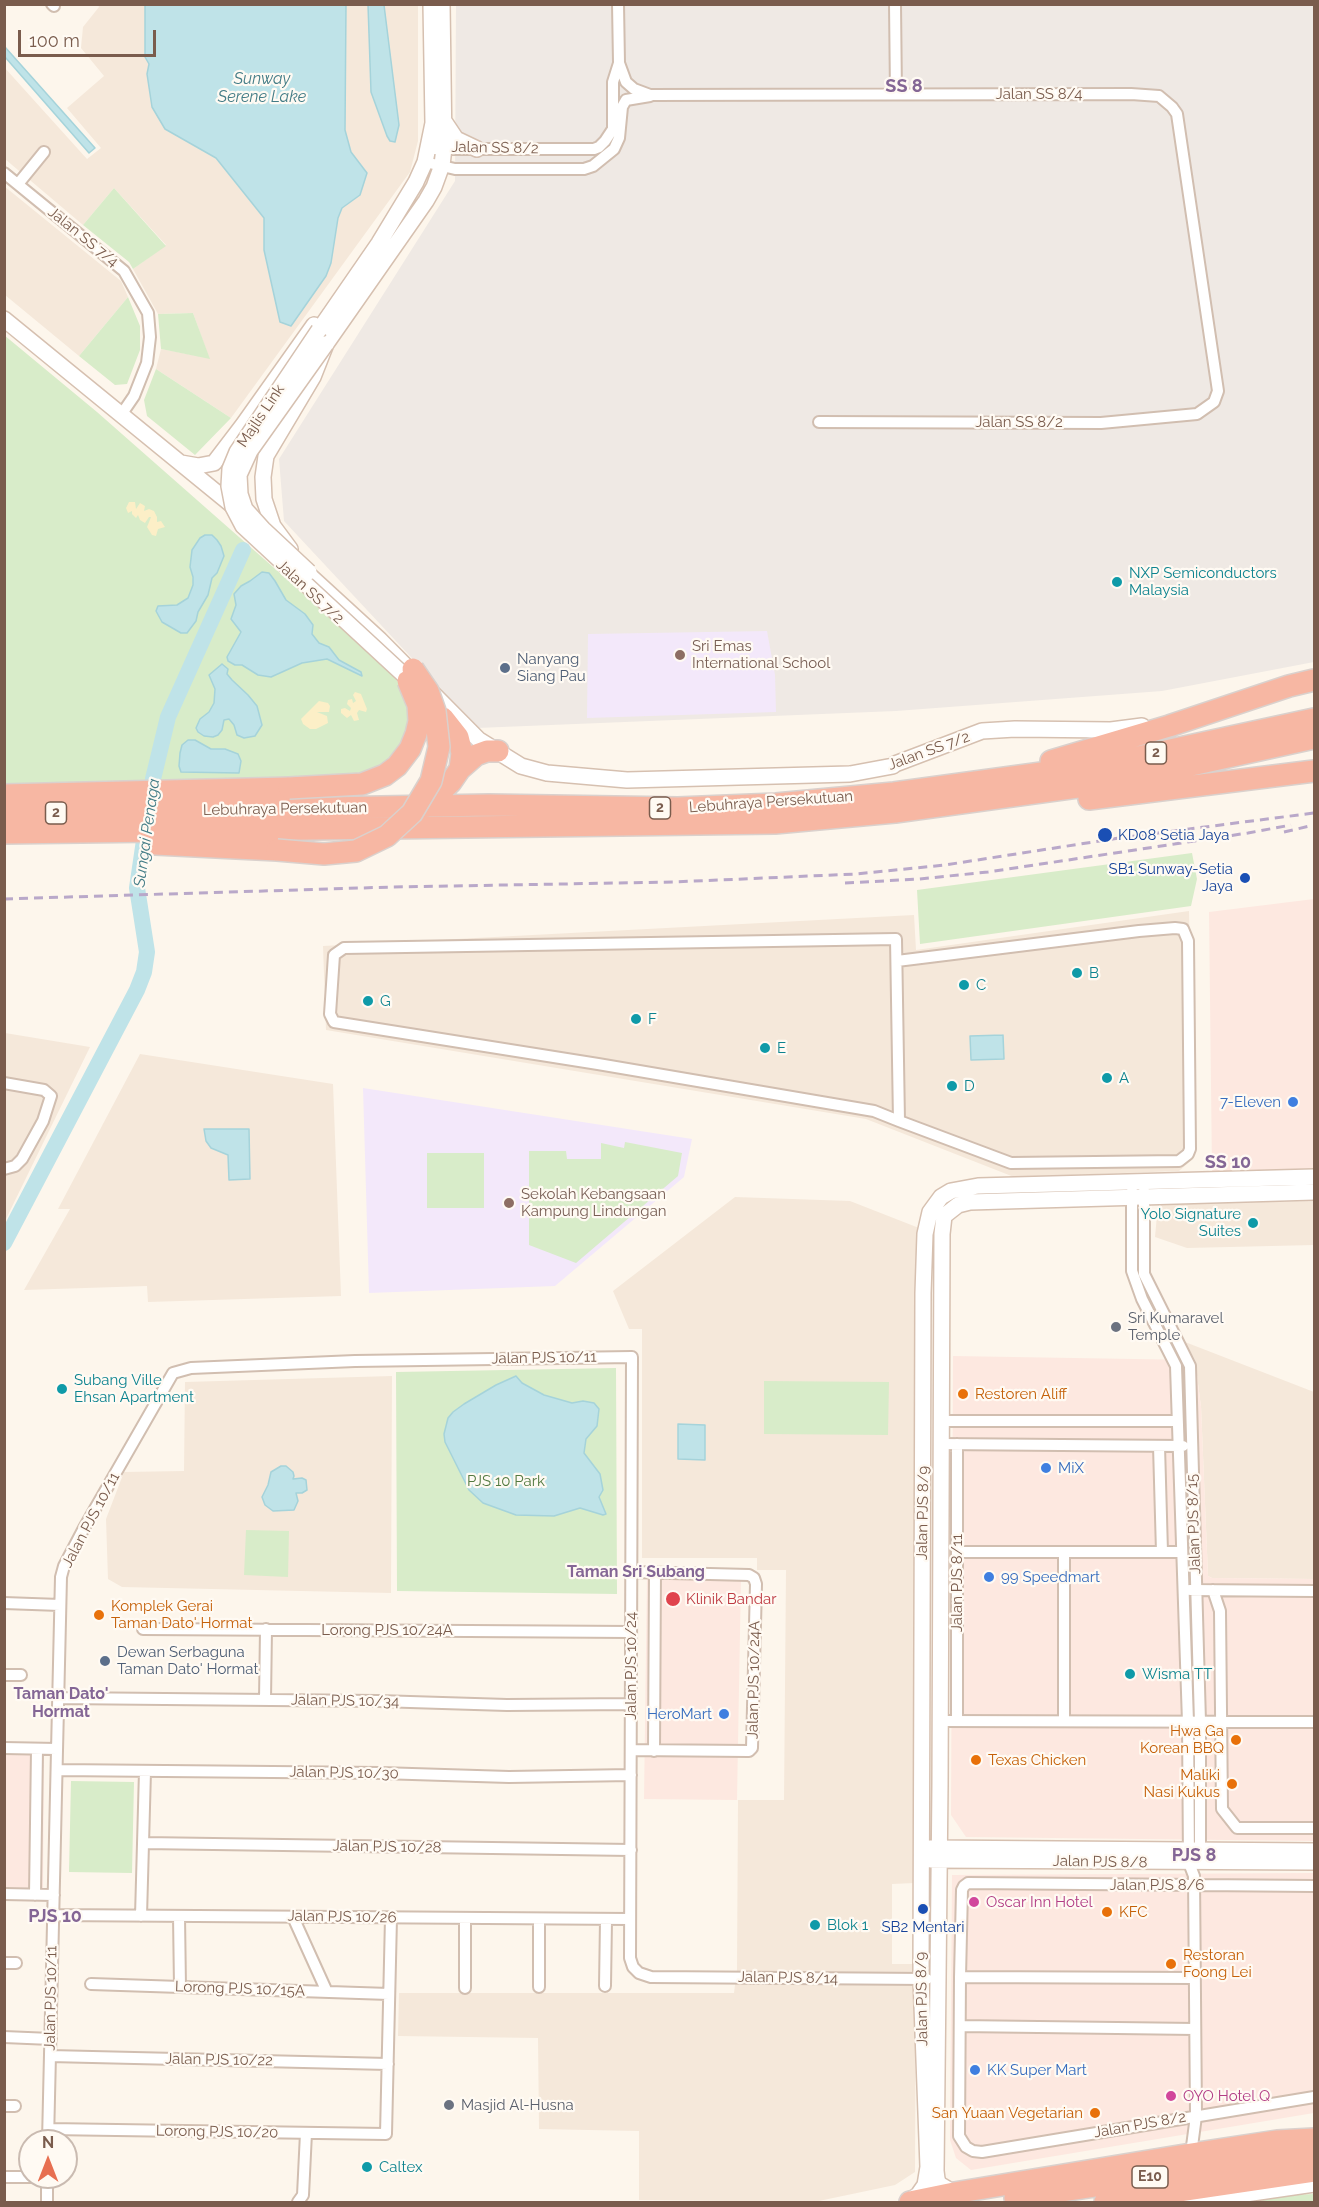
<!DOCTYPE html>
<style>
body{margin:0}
#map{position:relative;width:1319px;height:2207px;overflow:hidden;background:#fdf6ec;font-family:Raleway,sans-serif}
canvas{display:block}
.frame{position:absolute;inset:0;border:6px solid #7a5c4d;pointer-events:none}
.north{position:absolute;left:18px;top:2129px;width:60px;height:60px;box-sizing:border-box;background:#fffaf3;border:2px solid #cabbb1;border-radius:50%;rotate:0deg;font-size:16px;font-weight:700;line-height:24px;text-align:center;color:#7a5c4d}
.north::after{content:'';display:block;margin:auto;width:21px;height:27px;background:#e76f51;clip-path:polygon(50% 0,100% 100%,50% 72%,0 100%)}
.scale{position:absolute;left:18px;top:30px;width:138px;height:27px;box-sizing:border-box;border:3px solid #7a5c4d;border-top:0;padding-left:8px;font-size:18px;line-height:21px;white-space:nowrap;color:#7a5c4d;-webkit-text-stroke:4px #fffaf3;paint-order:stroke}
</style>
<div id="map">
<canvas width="1319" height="2207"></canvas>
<div class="frame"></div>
<div class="north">N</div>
<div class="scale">100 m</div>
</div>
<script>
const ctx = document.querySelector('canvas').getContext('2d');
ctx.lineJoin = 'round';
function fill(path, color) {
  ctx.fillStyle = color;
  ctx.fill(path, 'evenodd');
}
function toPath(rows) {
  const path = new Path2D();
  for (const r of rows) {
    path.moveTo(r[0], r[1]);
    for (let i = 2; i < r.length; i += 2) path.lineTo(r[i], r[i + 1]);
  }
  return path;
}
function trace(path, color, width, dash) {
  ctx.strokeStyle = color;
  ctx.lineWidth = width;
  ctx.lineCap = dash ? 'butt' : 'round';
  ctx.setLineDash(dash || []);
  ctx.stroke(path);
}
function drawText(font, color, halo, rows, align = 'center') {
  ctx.font = font + ' Raleway,sans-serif';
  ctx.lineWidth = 4.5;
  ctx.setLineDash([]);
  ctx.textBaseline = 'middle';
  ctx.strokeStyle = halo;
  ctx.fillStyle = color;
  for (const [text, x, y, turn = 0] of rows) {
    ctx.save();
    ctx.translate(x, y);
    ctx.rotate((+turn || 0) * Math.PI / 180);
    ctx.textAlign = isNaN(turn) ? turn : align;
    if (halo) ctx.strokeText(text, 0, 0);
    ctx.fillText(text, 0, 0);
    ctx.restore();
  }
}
fill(toPath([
 [98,5,145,5,145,57,149,64,147,74,166,129,216,158,264,218,264,250,280,322,291,326,331,263,338,218,342,208,360,195,367,173,351,152,345,130,346,5,368,5,371,92,387,136,394,142,399,125,384,5,418,5,418,141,410,172,231,418,156,369,161,349,209,358,193,313,158,314,133,269,166,245,114,188,83,225,5,159,4,67,87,159,101,148,67,108,104,76,81,48,83,27,99,7],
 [4,186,121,281,128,297,79,356,5,295],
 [1189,911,1194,1158,1179,1171,1014,1177,866,1119,326,1030,323,946,914,915,916,950],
 [5,1033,90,1047,5,1221],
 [140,1054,333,1084,341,1296,148,1302,147,1286,24,1290,70,1209,58,1209],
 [735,1197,850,1201,919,1228,920,1440,915,1883,892,1884,892,1964,916,1964,915,2172,895,2185,814,2202,639,2200,639,2131,539,2129,538,2038,398,2036,399,1993,734,1993,737,1969,738,1800,784,1800,786,1570,757,1570,757,1558,642,1558,642,1329,629,1329,613,1291],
 [1314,1201,1314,1245,1187,1248,1155,1237,1158,1204],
 [1185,1342,1314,1392,1314,1579,1212,1578,1208,1576,1201,1407,1195,1360],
 [392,1376,391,1593,122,1587,108,1579,106,1519,124,1472,184,1471,185,1382]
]), '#f5e8da');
fill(toPath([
 [1314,899,1314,1170,1212,1172,1209,912],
 [953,1356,1195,1360,1201,1407,1208,1576,1212,1578,1314,1579,1314,1841,966,1837,951,1815],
 [647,1576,741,1577,737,1800,644,1799],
 [5,1748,44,1749,43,1891,5,1890],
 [1314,1873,1314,2113,971,2170,956,2158,950,2140,952,1875]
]), '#fde8e0');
fill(toPath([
 [456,5,1314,5,1314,662,1162,691,896,711,477,728,284,521,279,459,455,181]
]), '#efe9e4');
fill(toPath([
 [767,631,775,675,776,712,587,718,588,634],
 [363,1088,692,1139,684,1177,555,1286,369,1293]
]), '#f3e8fa');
fill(toPath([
 [114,188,166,246,133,269,129,262,83,225],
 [128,297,140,326,140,350,127,384,115,385,79,356],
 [193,313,210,359,161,349,158,314],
 [4,335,97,412,381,662,399,683,413,715,406,744,380,769,341,779,5,786],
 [156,369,231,418,195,455,147,416,144,400],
 [1192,853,1197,879,1191,906,920,944,917,890],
 [625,1142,682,1153,678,1176,576,1263,529,1245,529,1151,566,1151,567,1159,601,1159,601,1143,624,1148],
 [427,1153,484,1153,484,1208,427,1208],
 [616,1368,617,1594,397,1591,396,1372],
 [764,1381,889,1382,888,1435,764,1434],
 [246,1530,289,1531,288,1577,244,1575],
 [71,1781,134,1782,132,1873,69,1872],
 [1314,2194,1314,2202,1242,2202,1290,2195]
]), '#d8ecc9');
fill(toPath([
 [129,502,135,502,136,509,140,503,145,506,144,511,149,509,154,511,157,517,157,522,161,521,165,527,158,529,156,536,152,535,147,527,151,517,149,517,145,523,140,520,138,515,136,518,132,514,132,511,128,513,126,508],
 [355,692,361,694,367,709,366,712,359,710,357,713,359,720,354,721,351,715,347,718,341,713,341,709,345,708,350,711,351,708,347,704,348,700,352,699,353,703,356,701,353,695],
 [319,701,328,703,330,706,329,712,317,712,327,716,328,723,316,729,310,729,303,724,301,719]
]), '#fcefc7');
const water = toPath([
 [145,5,346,5,345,130,351,152,367,173,360,195,342,208,338,218,331,263,326,276,291,326,280,322,264,250,264,218,216,158,165,129,152,107,147,74,149,64,145,57,145,5],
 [368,5,384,5,399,125,395,142,390,141,387,136,371,92,368,5],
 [5,47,95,148,89,153,5,57,5,47],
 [205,535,212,535,217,540,221,546,224,556,217,573,212,578,208,595,198,612,196,621,187,633,181,633,162,622,156,611,158,606,177,605,188,598,193,585,193,577,190,567,192,550,200,538,205,535],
 [262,572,269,573,275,581,286,600,305,614,313,625,312,634,319,643,329,647,339,660,361,672,362,676,327,659,302,663,271,677,258,675,242,665,235,665,228,661,227,657,241,632,231,619,236,605,234,594,241,586,250,581,262,572],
 [222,664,228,669,227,674,232,680,248,695,257,706,262,725,255,736,244,738,237,735,234,725,229,719,224,720,222,730,218,735,213,737,204,736,198,732,196,728,200,719,209,712,214,703,215,689,209,675,222,664],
 [188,740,195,740,211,749,225,749,238,754,241,761,239,773,181,772,179,766,180,753,182,745,188,740],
 [1003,1035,1004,1059,971,1060,970,1036,1003,1035],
 [204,1129,249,1129,250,1179,229,1180,228,1155,211,1148,206,1141,204,1129],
 [516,1376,522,1383,544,1395,572,1403,583,1401,594,1403,599,1409,597,1426,586,1439,584,1453,600,1474,603,1490,599,1497,606,1514,603,1515,580,1508,554,1516,516,1515,483,1503,469,1490,445,1442,444,1434,448,1418,453,1412,464,1404,496,1385,516,1376],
 [678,1424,705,1425,705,1460,678,1459,678,1424],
 [281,1466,286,1466,293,1472,294,1476,293,1479,302,1478,306,1480,307,1490,302,1493,296,1493,298,1501,294,1510,273,1511,265,1505,262,1497,268,1485,271,1472,281,1466]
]);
fill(water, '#bfe3e8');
trace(water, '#a5d3da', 1.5);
trace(toPath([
 [4,1243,137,990,144,972,147,952,137,888,153,779,168,717,243,550]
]), '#bfe3e8', 16);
const street = toPath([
 [52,4,54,6],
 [895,4,896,94],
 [619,63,626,82,634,89,650,95,1131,94,1159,96,1172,107,1177,114,1218,391,1214,402,1197,414,1101,423,819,422],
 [428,149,594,149,599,147,605,141,613,129,613,82,619,63,618,4],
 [425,162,455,169,584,169,593,166,614,149,619,138,622,107,626,100,650,96],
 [4,173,124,271,148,313,150,337,147,363,134,396,121,415],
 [18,184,44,152],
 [897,961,1139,931,1175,928,1183,929,1188,941,1190,1149,1188,1154,1179,1161,1011,1163,899,1121,874,1111,598,1064,334,1022,330,1014,334,955,344,948,896,939,899,1121],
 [4,1083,44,1090,51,1096,43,1121,22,1159,15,1166,4,1169],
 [1132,1191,1132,1271,1142,1299,1176,1366,1188,1722,1189,1863,1194,1876,1196,2116,1191,2154],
 [1144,1191,1144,1274,1190,1366,1200,1722,1200,1855],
 [940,1421,1177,1421],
 [940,1444,1183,1446],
 [1159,1446,1162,1552],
 [957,1552,1182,1552],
 [1190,1590,1314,1591],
 [1213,1590,1220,1611,1222,1809,1237,1828,1314,1828],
 [4,1603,60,1605],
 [143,1629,631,1632],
 [4,1675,21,1675],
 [58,1698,378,1701,507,1705,631,1704],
 [265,1700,266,1629],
 [940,1721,1314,1722],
 [957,1721,957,1444],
 [1064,1721,1064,1552],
 [4,1748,57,1749],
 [631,1750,749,1751,752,1748,756,1584,754,1578,749,1575,631,1572],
 [654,1751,655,1572],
 [57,1770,380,1773,509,1777,631,1775],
 [144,1843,631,1850],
 [1314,1886,968,1883,964,1886,962,1890,960,1977,959,2136,966,2147,973,2151,982,2152,1314,2097],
 [4,1894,54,1895],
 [35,1895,37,1749],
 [53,1915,630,1919],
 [141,1916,145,1771],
 [179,1916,180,1987],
 [293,1917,327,1992],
 [465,1919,465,1988],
 [4,1963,16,1963],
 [960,1977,1195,1978],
 [91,1984,389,1994],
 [605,1986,606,1920],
 [539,1987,539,1919],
 [960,2026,1195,2029],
 [4,2037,51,2039],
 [50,2056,388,2064],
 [4,2106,15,2106],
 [49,2129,386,2134,391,1918],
 [48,2141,61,1577,64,1566,84,1528,173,1373,191,1368,355,1361,632,1357,630,1958,633,1967,639,1973,651,1977,927,1979],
 [4,2177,47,2177],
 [47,2202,47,2177],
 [298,2202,303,2195,306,2133]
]);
const secondary = toPath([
 [444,121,456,139,477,149],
 [4,319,238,510],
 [319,330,379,243,416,182,425,162,433,123,431,4],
 [181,463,198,466,214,463,243,425,314,325],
 [290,549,273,526,264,499,263,477,266,456,313,377,326,344,426,201,434,187,442,165,444,148,442,4],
 [297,564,380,640,479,740,521,766,547,773,627,780,850,774,893,766,895,764,982,731,1015,729,1111,730,1142,726],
 [930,1848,1314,1851],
 [931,1860,1314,1862],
 [954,2193,939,2184,937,2179,936,2171,940,1785,942,1234,944,1216,958,1205,970,1202,1314,1192],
 [908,2202,918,2195,925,2185,928,2167,921,1979,923,1293,925,1234,930,1212,941,1197,951,1191,978,1186,1314,1177],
 [1191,2202,1314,2184]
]);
const highway = toPath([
 [1051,761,1169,726,1289,686,1314,680],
 [460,769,476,755,487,751,498,751],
 [4,795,289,788],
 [1089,799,1314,771],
 [425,807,451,782,460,769,462,753,458,737,443,718],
 [4,814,489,805,678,808,776,804,894,793,1101,765,1314,719],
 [4,833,775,823,895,812,1114,782,1314,738],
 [155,844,277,850],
 [1015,2198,1314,2153],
 [910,2202,954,2193,1191,2154,1277,2141,1314,2139],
 [1105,2202,1314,2171]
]);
trace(street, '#d1beb0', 14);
trace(secondary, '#d6c0b0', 18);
trace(highway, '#dad1cd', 24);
trace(street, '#fff', 10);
trace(secondary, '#fff', 15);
trace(highway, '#f7b7a3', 21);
trace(toPath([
 [1284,832,1314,825],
 [845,883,919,879,988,872,1248,833,1291,825],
 [4,899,393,887,673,882,856,874,945,865,1119,838,1314,813]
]), '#b9a8c9', 3, [9, 6]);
const secondaryBridge = toPath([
 [319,330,237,452,230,469,229,486,233,507,243,526,405,676],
 [309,572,263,529,245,509,240,494,239,475,250,451,326,344]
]);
const highwayBridge = toPath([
 [289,788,362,784,385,775,397,766,410,749,416,734,419,721,418,705,408,681],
 [277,850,324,854,356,851,387,836,412,813,431,781,439,747,435,711,428,691,413,669]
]);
trace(secondaryBridge, '#d6c0b0', 18, []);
trace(highwayBridge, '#dad1cd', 24, []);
trace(secondaryBridge, '#fff', 15);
trace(highwayBridge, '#f7b7a3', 21);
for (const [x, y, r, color] of [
 [1117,582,6,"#0f9aa8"],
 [680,655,6,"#8d6e63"],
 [505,668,6,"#5c6f8a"],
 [1105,835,8,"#1a4fb4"],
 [1245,878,6,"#1a4fb4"],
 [1077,973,6,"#0f9aa8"],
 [964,985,6,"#0f9aa8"],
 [368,1001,6,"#0f9aa8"],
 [636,1019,6,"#0f9aa8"],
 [765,1048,6,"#0f9aa8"],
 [1107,1078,6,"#0f9aa8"],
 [952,1086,6,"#0f9aa8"],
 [1293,1102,6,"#3f7fe0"],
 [509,1203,6,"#8d6e63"],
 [1253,1223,6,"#0f9aa8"],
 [1116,1327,6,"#6b7280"],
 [62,1389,6,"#0f9aa8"],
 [963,1394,6,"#e8710a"],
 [1046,1468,6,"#3f7fe0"],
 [989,1577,6,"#3f7fe0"],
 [673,1599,8,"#e0444e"],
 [99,1615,6,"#e8710a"],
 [105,1661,6,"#5c6f8a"],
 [1130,1674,6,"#0f9aa8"],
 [724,1714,6,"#3f7fe0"],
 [1236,1740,6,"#e8710a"],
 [976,1760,6,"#e8710a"],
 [1232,1784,6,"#e8710a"],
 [974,1902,6,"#d1479c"],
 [923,1909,6,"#1a4fb4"],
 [1107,1912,6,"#e8710a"],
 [815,1925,6,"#0f9aa8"],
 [1171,1964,6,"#e8710a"],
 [975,2070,6,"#3f7fe0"],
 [1171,2096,6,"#d1479c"],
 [449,2105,6,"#6b7280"],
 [1095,2113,6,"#e8710a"],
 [367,2167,6,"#0f9aa8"]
]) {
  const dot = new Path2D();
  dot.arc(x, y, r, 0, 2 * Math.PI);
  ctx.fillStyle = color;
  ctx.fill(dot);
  trace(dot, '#fffaf3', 2);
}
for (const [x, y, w] of [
 [1156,753,21],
 [660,808,21],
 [56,813,21],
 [1150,2177,36]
]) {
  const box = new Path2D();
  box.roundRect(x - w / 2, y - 11, w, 22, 4.5);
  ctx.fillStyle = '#fffaf3';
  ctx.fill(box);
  trace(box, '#7a5c4d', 1.5);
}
drawText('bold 14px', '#7a5c4d', null, [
 ["2",1156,753],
 ["2",660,808],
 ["2",56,813],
 ["E10",1150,2177]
]);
drawText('15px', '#7a5c4d', '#fffaf3', [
 ["Jalan SS 8/4",1039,94],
 ["Jalan SS 8/2",495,148,1],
 ["Jalan SS 7/4",83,237,39],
 ["Majlis Link",261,416,-56],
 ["Jalan SS 8/2",1019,422],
 ["Jalan SS 7/2",310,592,43],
 ["Jalan SS 7/2",929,751,-20],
 ["Lebuhraya Persekutuan",771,802,-4],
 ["Lebuhraya Persekutuan",285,809,-1],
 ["Jalan PJS 10/11",544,1358,-1],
 ["Jalan PJS 8/9",923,1513,-89],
 ["Jalan PJS 10/11",91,1520,-62],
 ["Jalan PJS 8/15",1194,1524,-92],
 ["Jalan PJS 8/11",957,1583,-90],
 ["Lorong PJS 10/24A",387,1630],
 ["Jalan PJS 10/24",631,1666,-90],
 ["Jalan PJS 10/24A",754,1680,-89],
 ["Jalan PJS 10/34",345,1701,1],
 ["Jalan PJS 10/30",344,1773,1],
 ["Jalan PJS 10/28",387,1847,1],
 ["Jalan PJS 8/8",1100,1862,1],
 ["Jalan PJS 8/6",1157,1885],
 ["Jalan PJS 10/26",342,1917,1],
 ["Jalan PJS 8/14",788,1978,1],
 ["Lorong PJS 10/15A",240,1989,2],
 ["Jalan PJS 10/11",51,1998,-89],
 ["Jalan PJS 8/9",922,1999,-91],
 ["Jalan PJS 10/22",219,2060,1],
 ["Jalan PJS 8/2",1140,2125,-10],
 ["Lorong PJS 10/20",217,2132,1]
]);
drawText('15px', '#0d838f', '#fffaf3', [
 ["NXP Semiconductors",1129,573],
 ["Malaysia",1129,590],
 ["B",1089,973],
 ["C",976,985],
 ["G",380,1001],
 ["F",648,1019],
 ["E",777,1048],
 ["A",1119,1078],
 ["D",964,1086],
 ["Yolo Signature",1241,1214,"right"],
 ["Suites",1241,1231,"right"],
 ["Subang Ville",74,1380],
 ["Ehsan Apartment",74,1397],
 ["Wisma TT",1142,1674],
 ["Blok 1",827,1925],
 ["Caltex",379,2167]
], 'left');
drawText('15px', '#785e54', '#fffaf3', [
 ["Sri Emas",692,646],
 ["International School",692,663],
 ["Sekolah Kebangsaan",521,1194],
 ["Kampung Lindungan",521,1211]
], 'left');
drawText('15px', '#4e5e75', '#fffaf3', [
 ["Nanyang",517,659],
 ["Siang Pau",517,676],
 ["Dewan Serbaguna",117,1652],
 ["Taman Dato' Hormat",117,1669]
], 'left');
drawText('15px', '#164399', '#fffaf3', [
 ["KD08 Setia Jaya",1118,835],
 ["SB1 Sunway-Setia",1233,869,"right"],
 ["Jaya",1233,886,"right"],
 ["SB2 Mentari",923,1927,"center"]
], 'left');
drawText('15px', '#366cbe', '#fffaf3', [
 ["7-Eleven",1281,1102,"right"],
 ["MiX",1058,1468],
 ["99 Speedmart",1001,1577],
 ["HeroMart",712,1714,"right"],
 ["KK Super Mart",987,2070]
], 'left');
drawText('15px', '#5b616d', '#fffaf3', [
 ["Sri Kumaravel",1128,1318],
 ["Temple",1128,1335],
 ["Masjid Al-Husna",461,2105]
], 'left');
drawText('15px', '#c56008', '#fffaf3', [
 ["Restoren Aliff",975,1394],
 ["Komplek Gerai",111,1606],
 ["Taman Dato' Hormat",111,1623],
 ["Hwa Ga",1224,1731,"right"],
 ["Korean BBQ",1224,1748,"right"],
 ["Texas Chicken",988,1760],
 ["Maliki",1220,1775,"right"],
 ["Nasi Kukus",1220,1792,"right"],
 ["KFC",1119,1912],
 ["Restoran",1183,1955],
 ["Foong Lei",1183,1972],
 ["San Yuaan Vegetarian",1083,2113,"right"]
], 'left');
drawText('15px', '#537a41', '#fffaf3', [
 ["PJS 10 Park",506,1481]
]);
drawText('15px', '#be3a42', '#fffaf3', [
 ["Klinik Bandar",686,1599]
], 'left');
drawText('15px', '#b23c85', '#fffaf3', [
 ["Oscar Inn Hotel",986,1902],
 ["OYO Hotel Q",1183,2096]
], 'left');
drawText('italic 16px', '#437c86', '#fffaf3', [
 ["Sunway",262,79],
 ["Serene Lake",262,97],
 ["Sungai Penaga",147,833,-82]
]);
drawText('bold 16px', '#846695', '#fffaf3', [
 ["Taman Sri Subang",636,1572],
 ["Taman Dato'",61,1694],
 ["Hormat",61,1712]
]);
drawText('bold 18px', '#846695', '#fffaf3', [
 ["SS 8",904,87],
 ["SS 10",1228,1163],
 ["PJS 8",1194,1856],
 ["PJS 10",55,1917]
]);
</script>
